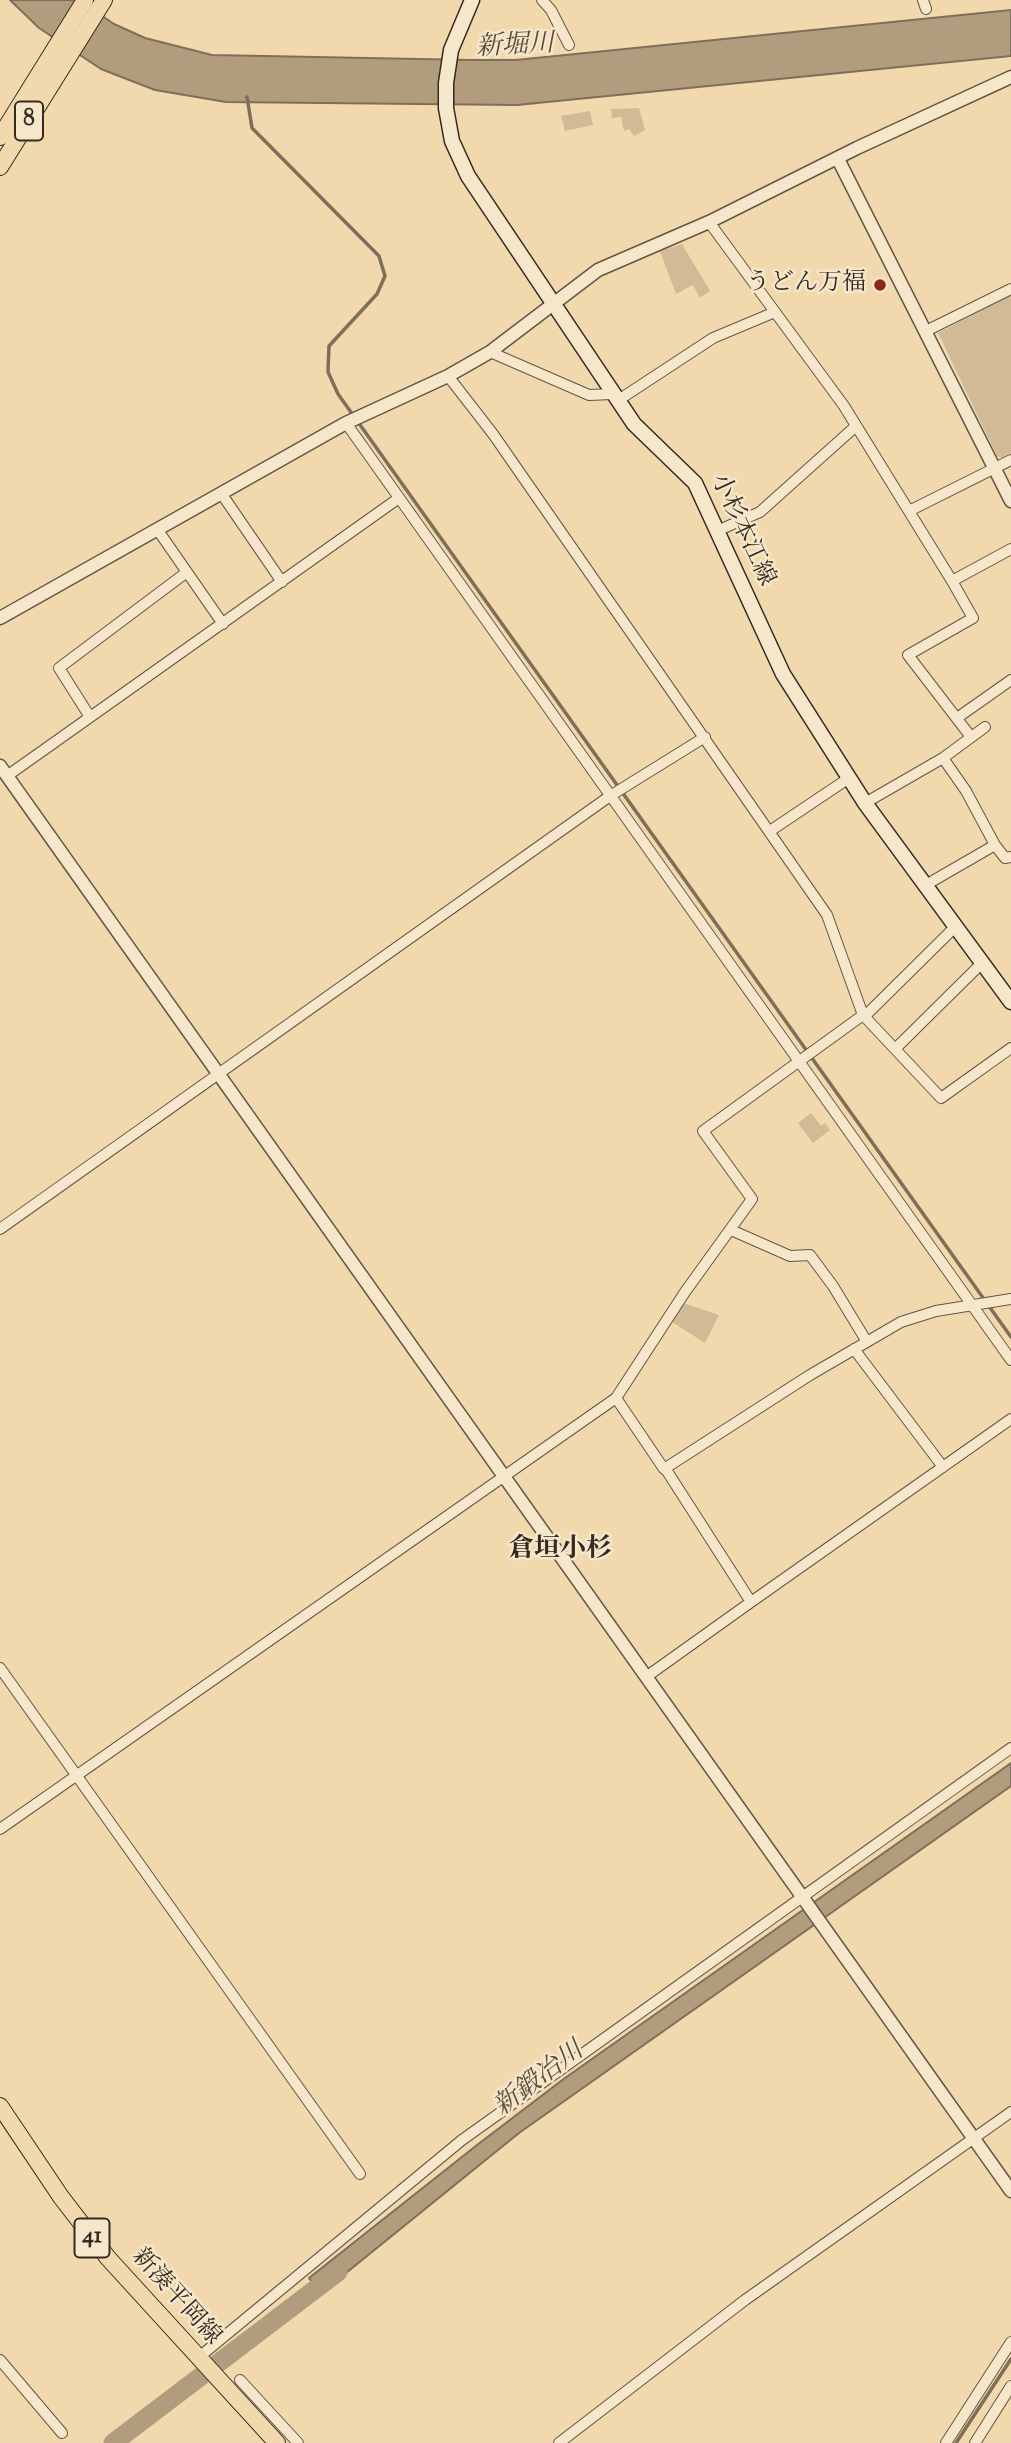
<!DOCTYPE html>
<meta charset="utf-8">
<style>
body{margin:0}
canvas{display:block;background:#f1d8ad}
</style>
<canvas width="1011" height="2443"></canvas>
<script>
const ctx = document.querySelector('canvas').getContext('2d');
ctx.lineJoin = 'round';
function fill(path, color) {
  ctx.fillStyle = color;
  ctx.fill(path, 'evenodd');
}
function toPath(rows) {
  const path = new Path2D();
  for (const r of rows) {
    path.moveTo(r[0], r[1]);
    for (let i = 2; i < r.length; i += 2) path.lineTo(r[i], r[i + 1]);
  }
  return path;
}
function trace(path, color, width, dash) {
  ctx.strokeStyle = color;
  ctx.lineWidth = width;
  ctx.lineCap = dash ? 'butt' : 'round';
  ctx.setLineDash(dash || []);
  ctx.stroke(path);
}
function drawText(font, color, halo, rows, align = 'center') {
  ctx.font = font + ' "Sorts Mill Goudy","Noto Serif JP",serif';
  ctx.lineWidth = 5;
  ctx.setLineDash([]);
  ctx.textBaseline = 'middle';
  ctx.strokeStyle = halo;
  ctx.fillStyle = color;
  for (const [text, x, y, turn = 0] of rows) {
    ctx.save();
    ctx.translate(x, y);
    ctx.rotate((+turn || 0) * Math.PI / 180);
    ctx.textAlign = isNaN(turn) ? turn : align;
    if (halo) ctx.strokeText(text, 0, 0);
    ctx.fillText(text, 0, 0);
    ctx.restore();
  }
}
fill(toPath([
 [639,108,645,130,634,136,629,129,624,131,621,117,612,118,611,109],
 [590,111,593,125,565,131,561,116],
 [682,244,710,291,700,298,693,285,676,294,660,251],
 [1011,295,1011,453,1002,458,997,456,938,333],
 [811,1113,821,1126,825,1123,830,1130,813,1143,798,1123],
 [683,1303,719,1315,705,1343,672,1322]
]), '#d1ba95');
const water = toPath([
 [10,0,79,0,114,24,145,38,212,55,471,60,516,60,1011,10,1011,56,517,105,226,102,155,90,101,69,39,28,10,0],
 [1011,1763,1011,1786,519,2133,320,2294,309,2278,477,2145,565,2078,1011,1763]
]);
fill(water, '#b19d7e');
trace(water, '#7f6f59', 2);
trace(toPath([
 [247,97,252,128,379,256,385,276,377,294,329,346,328,372,338,394,1011,1337],
 [956,2443,1011,2359]
]), '#7f6f59', 3.5);
trace(toPath([
 [113,2443,338,2272]
]), '#b19d7e', 19);
const minor = toPath([
 [542,0,551,10,569,45],
 [923,0,926,9],
 [709,222,844,406,952,581,1011,549],
 [926,331,1011,289],
 [490,352,589,395,612,394],
 [448,376,493,434,827,915,863,1015,941,1098,1011,1048],
 [617,401,713,338,775,312],
 [346,423,1011,1360],
 [221,493,282,582],
 [909,511,1011,460],
 [157,529,223,624],
 [717,531,760,512,856,426],
 [952,581,973,618,908,655,971,737],
 [90,717,59,668,187,572],
 [957,718,1011,680],
 [943,758,985,727],
 [7,776,399,498],
 [865,803,943,758,966,791,995,845],
 [770,831,849,778],
 [924,886,995,845,1005,858,1011,857],
 [864,1017,955,927],
 [895,1049,982,963],
 [0,1229,610,796,705,737],
 [731,1230,790,1256,810,1255,833,1286,867,1342],
 [854,1349,943,1467],
 [616,1398,664,1469,810,1375,901,1322,936,1311,1011,1299],
 [751,1602,1011,1419],
 [0,1668,360,2174],
 [646,1677,751,1602,665,1468],
 [0,1829,616,1398,685,1292,752,1199,703,1131,863,1015],
 [198,2358,462,2140,1011,1748],
 [0,2360,62,2433],
 [240,2380,298,2443],
 [559,2443,745,2300,1011,2112],
 [946,2443,1011,2342],
 [975,2443,1011,2386]
]);
const tertiary = toPath([
 [838,159,1011,501],
 [0,618,346,423,448,376,490,352,598,270,709,222,857,148,1011,77],
 [0,766,1011,2191]
]);
const secondary = toPath([
 [472,0,451,50,446,83,446,108,452,141,468,176,634,424,695,483,783,674,865,803,1011,1002]
]);
const primary = toPath([
 [0,2106,61,2197,108,2258,277,2443]
]);
const trunk = toPath([
 [0,137,85,0],
 [0,167,104,0]
]);
trace(minor, '#635645', 12);
trace(tertiary, '#635645', 15);
trace(secondary, '#342a22', 17);
trace(primary, '#342a22', 18);
trace(trunk, '#342a22', 18);
trace(minor, '#f6e6ca', 10);
trace(tertiary, '#f6e6ca', 12);
trace(secondary, '#f6e6ca', 14);
trace(primary, '#f1d8ad', 16);
trace(trunk, '#f1d8ad', 16);
for (const [x, y, r, color] of [
 [880,285,7,"#8f2418"]
]) {
  const dot = new Path2D();
  dot.arc(x, y, r, 0, 2 * Math.PI);
  ctx.fillStyle = color;
  ctx.fill(dot);
  trace(dot, '#f6e6ca', 2.5);
}
for (const [x, y, w] of [
 [29,121,28],
 [92,2238,35]
]) {
  const box = new Path2D();
  box.roundRect(x - w / 2, y - 19.5, w, 39, 5);
  ctx.fillStyle = '#f6e6ca';
  ctx.fill(box);
  trace(box, '#342a22', 2);
}
drawText('bold 23px', '#342a22', null, [
 ["8",29,121],
 ["41",92,2238]
]);
drawText('24px', '#342a22', '#f6e6ca', [
 ["うどん万福",866,285]
], 'right');
drawText('24px', '#342a22', '#f6e6ca', [
 ["小杉本江線",741,531,65],
 ["新湊平岡線",175,2298,48]
]);
drawText('italic 26px', '#5a4c3e', '#f6e6ca', [
 ["新堀川",515,48,-3],
 ["新鍛冶川",540,2081,-37]
]);
drawText('bold 26px', '#342a22', '#f6e6ca', [
 ["倉垣小杉",560,1552]
]);
</script>
